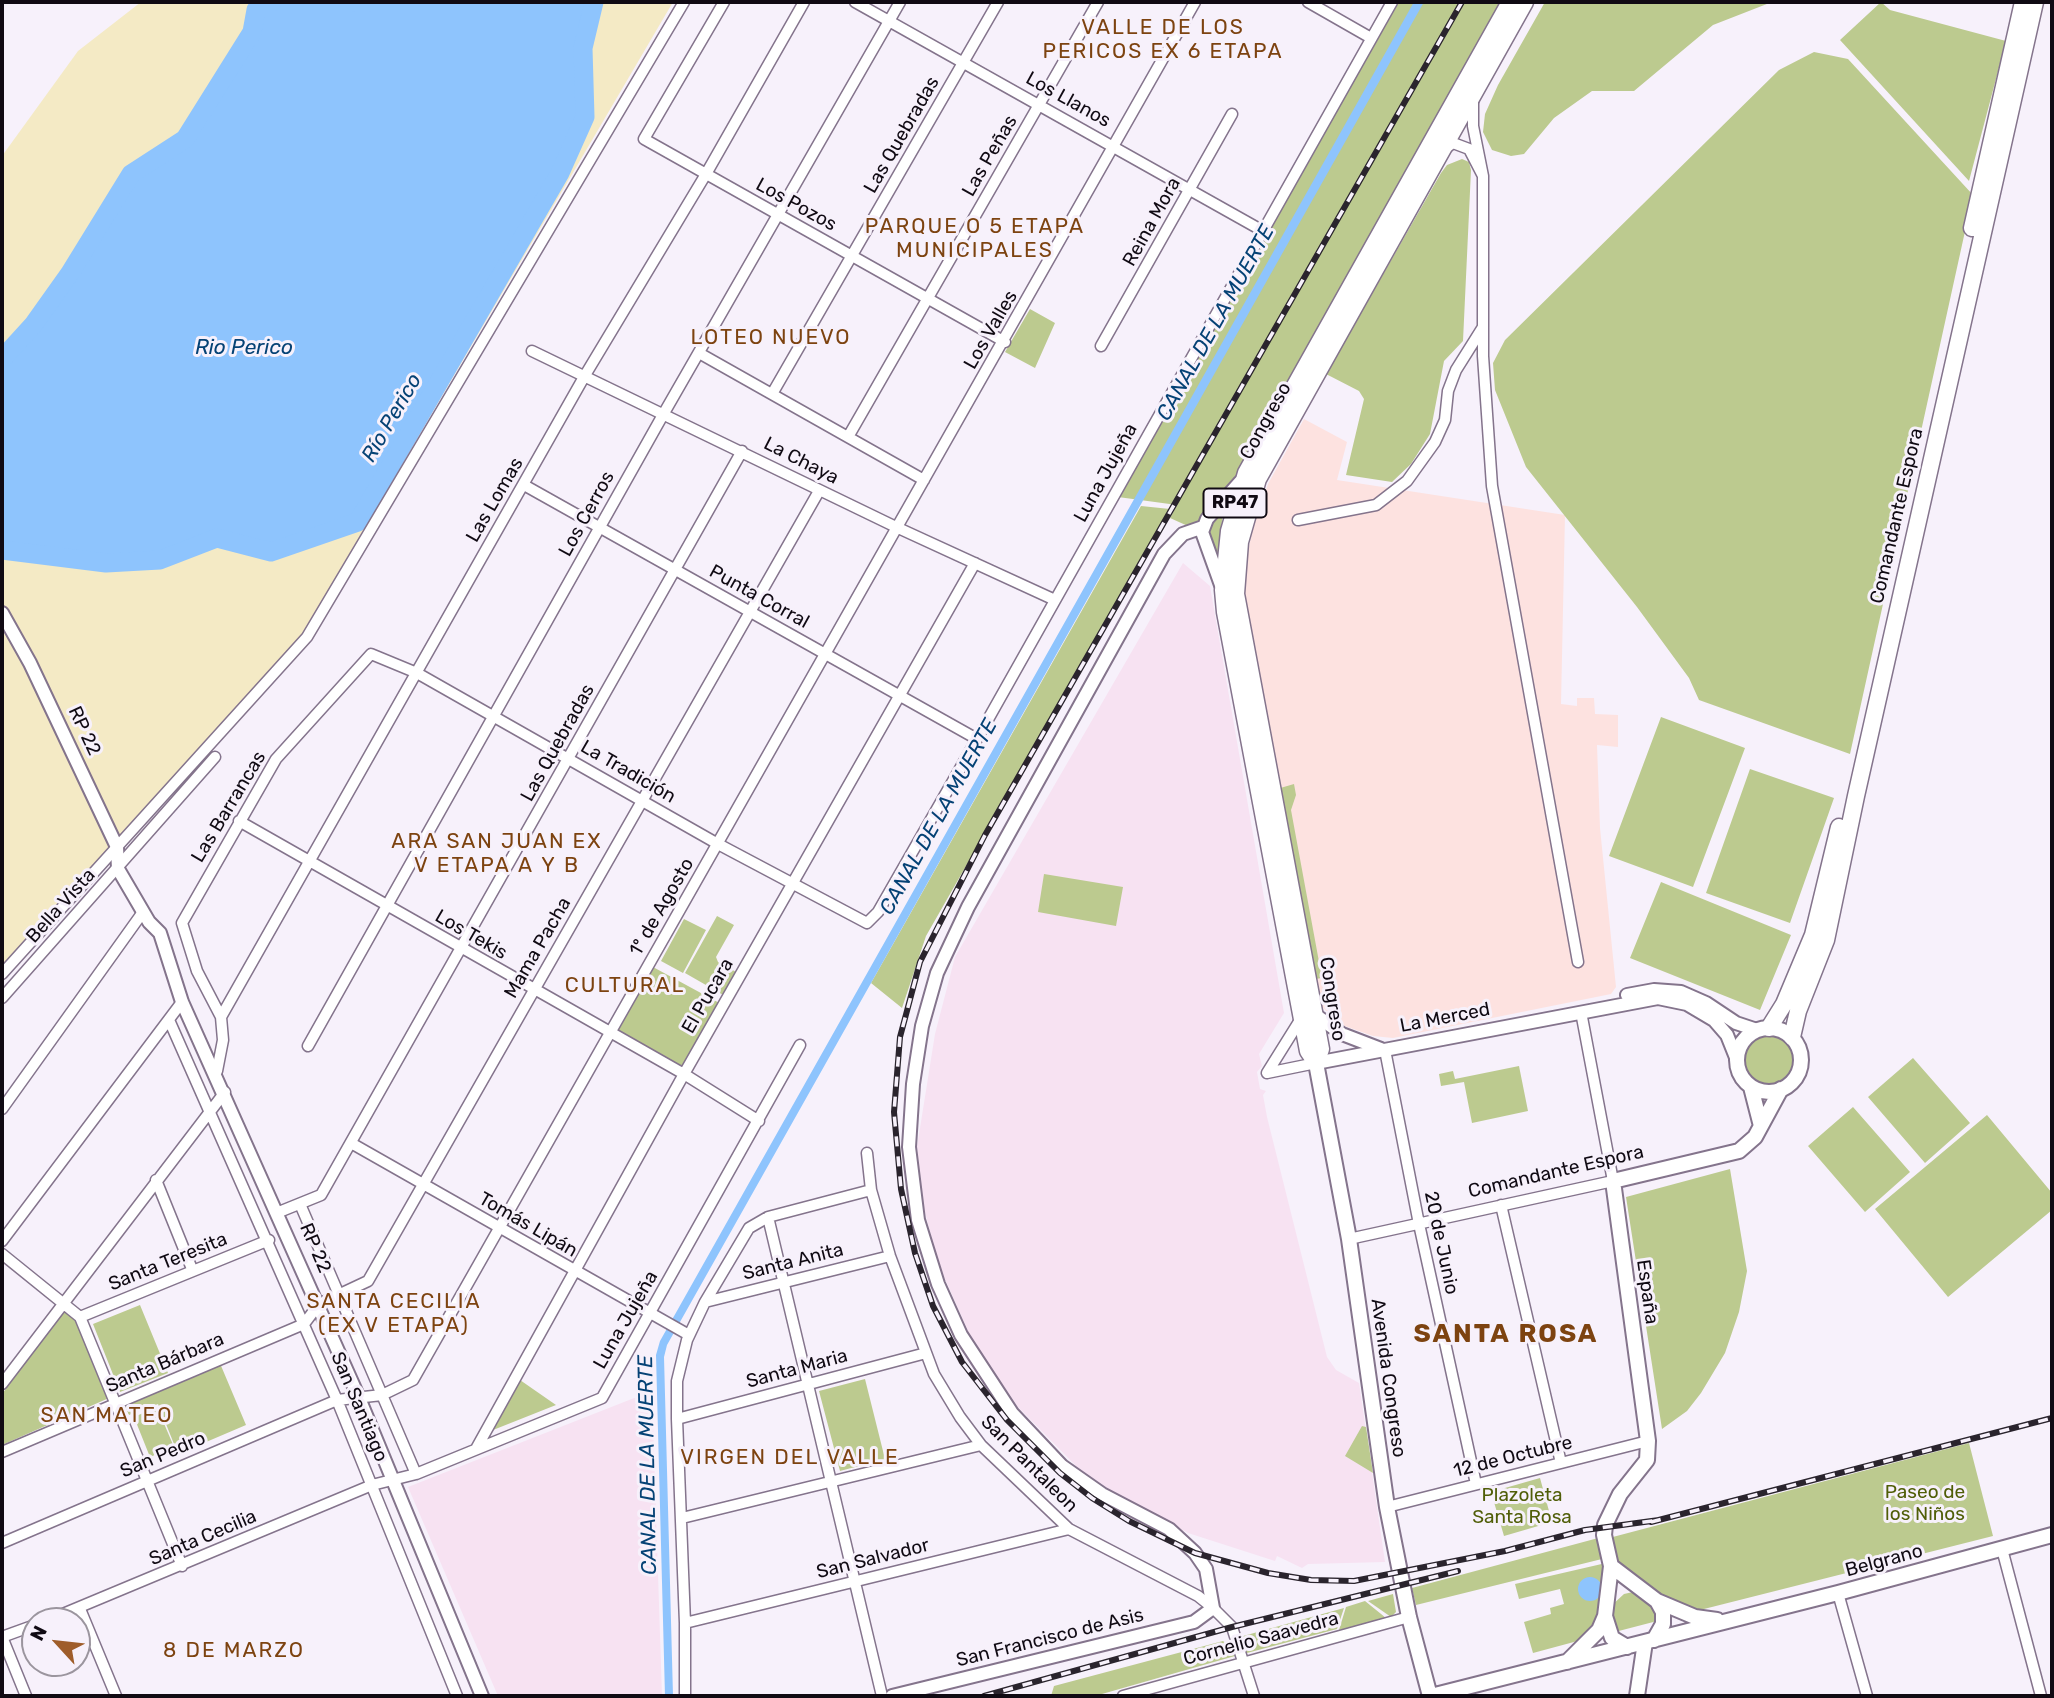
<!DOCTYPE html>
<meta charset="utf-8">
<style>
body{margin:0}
#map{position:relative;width:2054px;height:1698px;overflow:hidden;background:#f7f1fb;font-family:Rubik,sans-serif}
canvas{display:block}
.frame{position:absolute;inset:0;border:4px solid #100a13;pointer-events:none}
.north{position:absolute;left:21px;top:1607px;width:70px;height:70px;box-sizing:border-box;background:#f7f1fb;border:2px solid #9b959e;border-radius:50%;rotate:297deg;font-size:19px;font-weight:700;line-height:28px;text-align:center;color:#100a13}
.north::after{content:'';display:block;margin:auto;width:24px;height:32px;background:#9f5d2a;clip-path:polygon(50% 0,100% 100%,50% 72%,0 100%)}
</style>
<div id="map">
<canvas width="2054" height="1698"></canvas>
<div class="frame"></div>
<div class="north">N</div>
</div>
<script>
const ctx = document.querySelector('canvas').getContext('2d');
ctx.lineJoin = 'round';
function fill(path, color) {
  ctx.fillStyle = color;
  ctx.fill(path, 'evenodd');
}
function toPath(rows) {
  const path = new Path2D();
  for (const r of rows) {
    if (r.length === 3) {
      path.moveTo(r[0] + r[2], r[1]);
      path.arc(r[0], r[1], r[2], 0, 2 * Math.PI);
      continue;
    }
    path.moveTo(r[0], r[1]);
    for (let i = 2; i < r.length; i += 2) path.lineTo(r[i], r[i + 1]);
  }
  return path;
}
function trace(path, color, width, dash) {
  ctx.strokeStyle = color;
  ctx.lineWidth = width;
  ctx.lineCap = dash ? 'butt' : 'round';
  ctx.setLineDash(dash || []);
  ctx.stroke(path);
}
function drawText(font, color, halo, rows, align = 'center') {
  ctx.font = font + ' Rubik,sans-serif';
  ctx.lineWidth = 6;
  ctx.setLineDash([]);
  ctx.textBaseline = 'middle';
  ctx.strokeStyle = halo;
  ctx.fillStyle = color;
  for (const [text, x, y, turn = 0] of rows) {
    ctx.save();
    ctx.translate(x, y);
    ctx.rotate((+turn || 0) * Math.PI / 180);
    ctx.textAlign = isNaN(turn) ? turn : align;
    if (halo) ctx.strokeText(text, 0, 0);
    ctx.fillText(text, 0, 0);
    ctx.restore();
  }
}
fill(toPath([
 [1304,419,1347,442,1337,480,1565,515,1561,704,1577,706,1577,698,1594,698,1595,714,1618,715,1618,747,1597,745,1600,828,1616,987,1611,994,1393,1038,1373,1036,1342,1025,1321,1006,1242,587,1253,525,1268,484]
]), '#fde2e0');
fill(toPath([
 [1183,563,1210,586,1284,1013,1259,1054,1262,1066,1257,1072,1260,1089,1266,1091,1263,1095,1267,1117,1327,1357,1336,1370,1359,1383,1385,1562,1308,1564,1302,1568,1277,1556,1275,1561,1188,1533,1123,1499,1077,1467,1017,1406,971,1338,938,1263,923,1204,917,1147,935,1034,955,957],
 [652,1391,662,1696,498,1696,408,1487]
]), '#f7e2f2');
fill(toPath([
 [1399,2,1506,2,1237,486,1199,531,1170,518,1177,505,1118,497],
 [1545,2,1772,2,1713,25,1634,91,1592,91,1554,118,1524,154,1511,156,1492,150,1483,132,1485,114,1498,85],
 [1881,2,1890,10,2006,41,1969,181,1840,40],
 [1814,52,1848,59,1973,195,1850,754,1699,700,1689,678,1637,607,1526,467,1495,390,1493,363,1505,340,1779,70],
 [1462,159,1469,162,1471,170,1463,341,1444,361,1430,434,1411,464,1392,482,1346,475,1364,399,1359,391,1326,374,1441,173,1447,165],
 [1030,309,1055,323,1035,368,1005,352],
 [1141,506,1170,509,926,936,902,1008,871,983],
 [1223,512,1218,555,1209,543,1208,528],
 [1661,717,1745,748,1693,887,1609,856],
 [1750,769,1834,798,1790,923,1706,893],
 [1294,784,1296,795,1291,810,1322,978,1315,979,1277,789],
 [1044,874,1123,887,1116,926,1038,912],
 [1661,882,1791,935,1760,1010,1630,958],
 [717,916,734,925,716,957,718,962,738,973,725,996,685,973],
 [684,919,706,930,683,973,661,961],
 [653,967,723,1005,687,1071,617,1033],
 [1768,1060,26],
 [1913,1058,1970,1123,1925,1163,1868,1097],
 [1519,1066,1528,1111,1472,1123,1464,1082,1441,1086,1439,1074,1453,1071,1455,1079],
 [1853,1107,1910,1172,1865,1212,1808,1146],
 [1987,1115,2052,1193,2052,1210,1948,1297,1875,1209],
 [1730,1169,1747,1271,1739,1312,1725,1353,1701,1393,1687,1411,1662,1429,1626,1197],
 [140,1305,168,1373,120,1392,93,1324],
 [64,1311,78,1323,109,1398,2,1445,2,1394],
 [219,1361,246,1425,178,1454,158,1404,129,1415,122,1401],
 [865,1379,885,1459,840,1471,819,1391],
 [520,1380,556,1405,488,1432],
 [157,1407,174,1447,150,1457,134,1417],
 [1362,1426,1366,1427,1373,1473,1345,1456],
 [1969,1443,1993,1536,1700,1610,1686,1607,1662,1596,1621,1569,1609,1538],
 [1540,1478,1552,1522,1504,1536,1491,1492],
 [1602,1537,1606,1558,1416,1605,1412,1588],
 [1606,1563,1603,1615,1585,1639,1533,1653,1524,1622,1551,1614,1550,1608,1564,1604,1560,1589,1519,1599,1515,1584],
 [1633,1592,1650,1597,1661,1620,1611,1633,1611,1606,1624,1594],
 [1393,1594,1396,1612,1391,1617,1368,1601],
 [1365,1601,1386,1618,1339,1630,1346,1607],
 [1344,1608,1337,1629,1247,1653,1235,1643,1236,1638],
 [1223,1641,1231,1647,1235,1656,1095,1696,1051,1696,1054,1686]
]), '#bcca8f');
fill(toPath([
 [141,2,673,2,303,633,2,965,2,156,78,51]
]), '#f4eac5');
fill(toPath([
 [272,2,594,2,583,48,585,117,549,195,358,522,271,552,217,538,160,560,106,563,2,550,2,359,33,325,70,273,131,174,185,139,252,32,256,10],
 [1414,2,1424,2,667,1345,664,1357,673,1696,665,1696,656,1355,660,1341],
 [1590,1589,12]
]), '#8ec4fd');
trace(toPath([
 [355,2,368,2],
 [2,359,33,325,70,273,131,174,185,139,252,32,256,10,272,2],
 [2,550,106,563,160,560,217,538,271,552,358,522,560,173,585,117,583,48,594,2]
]), '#8ec4fd', 19);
const minor = toPath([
 [724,2,644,139,1005,342],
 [855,2,1263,231],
 [1308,2,1371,38],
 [1446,148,1453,143,1469,149,1483,176,1473,126,1473,102],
 [1483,176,1483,356,1492,486,1578,962],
 [1101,346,1232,114],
 [532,351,896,527,1055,600],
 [699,353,924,480],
 [772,394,998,2],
 [848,437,1098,2],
 [524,485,977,739],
 [1298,520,1376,505,1407,481,1435,442,1445,420,1448,391,1456,370,1483,327],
 [239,821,684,1074,759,1121],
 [2,974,307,637,684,2],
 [2,998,215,757],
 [221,1017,584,377,706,174,804,2],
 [169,1020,337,1400,457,1696],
 [308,1046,664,413,900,2],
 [1385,1050,1419,1224,1476,1484],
 [217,1071,223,1040,221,1017,197,971,182,923,276,759,371,654,417,673,718,844,867,923,878,912,977,739,1392,2],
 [1267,1073,1302,1017],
 [1267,1073,1316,1063],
 [2,1109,143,912],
 [351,1143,689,1335],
 [867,1153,871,1190,890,1256,934,1374,960,1417,981,1445,1069,1529,1198,1596,1213,1608,1232,1627,1254,1696],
 [156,1180,192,1269],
 [300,1204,416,1474],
 [1501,1205,1561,1463],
 [279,1212,321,1195,742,451],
 [768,1217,882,1696],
 [1349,1239,1613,1181,1581,1012],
 [2,1241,182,1002],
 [2,1254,80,1317,182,1566],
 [705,1302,890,1256],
 [80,1317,269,1240],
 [2,1384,225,1092],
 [677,1419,926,1353],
 [476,1449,684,1074,975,563],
 [2,1452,304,1324,319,1304,368,1281,819,491],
 [1387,1507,1648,1441],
 [682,1518,981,1445],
 [2,1543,337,1400,382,1395,413,1380,1195,2],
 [2002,1549,2041,1696],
 [1838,1593,1867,1696],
 [80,1609,116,1696],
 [46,1621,372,1485,416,1474,602,1398,800,1045],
 [685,1623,1069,1529],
 [2,1637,26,1696],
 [2,1637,35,1625],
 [685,1696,685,1623,677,1419,677,1381,687,1340,705,1302,749,1228,768,1217,871,1190],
 [1123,1696,1409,1617]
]);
const tertiary = toPath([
 [1221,585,1202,532,1207,519,1240,482],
 [2,613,30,663,117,847,118,869,149,922,160,933,182,1002,359,1398,482,1696],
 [1627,995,1654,990,1681,992,1706,1003,1736,1023,1757,1030],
 [1314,1014,1342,1034,1381,1049],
 [1316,1063,1658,998,1687,1004,1714,1020,1727,1035,1737,1060],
 [892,1696,1194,1622,1213,1608,1206,1569,1195,1553,1169,1529,1102,1494,1062,1466,1012,1413,961,1335,938,1284,918,1220,909,1147,913,1084,922,1026,937,973,968,907,1164,554,1183,534,1203,527]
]);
const secondary = toPath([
 [1769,1060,32],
 [1316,1063,1349,1239,1387,1507,1409,1617,1430,1696],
 [1751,1087,1761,1126],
 [1611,1566,1657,1601,1695,1617,1717,1620],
 [1605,1616,1612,1638,1627,1647],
 [1654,1640,1663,1624,1663,1612,1657,1601],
 [1567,1662,1599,1630,1605,1616,1611,1566,1604,1535,1605,1525,1620,1494,1647,1460,1648,1441,1613,1181,1739,1151,1755,1137,1781,1089],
 [1431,1696,1838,1593,2052,1535],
 [1637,1696,1645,1642]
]);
const primary = toPath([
 [1972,228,2023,2],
 [1769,1028,1784,1004,1813,935,1839,827],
 [1792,1037,1798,1011,1826,940,1856,796,2035,2],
 [1316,1063,1308,1051,1225,612,1223,590,1229,531,1246,473,1510,2],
 [1316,1063,1321,1049,1236,594,1240,542,1258,479,1525,2]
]);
trace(minor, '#84748c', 13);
trace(tertiary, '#84748c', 16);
trace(secondary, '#84748c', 18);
trace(primary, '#84748c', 19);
trace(minor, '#fff', 10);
trace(tertiary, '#fff', 12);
trace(secondary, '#fff', 14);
trace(primary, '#fff', 16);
const rail = toPath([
 [1462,2,985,835,920,962,900,1037,894,1112,901,1189,915,1253,933,1306,962,1362,1007,1420,1060,1473,1092,1498,1129,1521,1195,1553,1268,1573,1311,1580,1354,1581,1505,1551,1585,1530,1659,1520],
 [1651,1522,2052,1418],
 [984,1696,1232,1627,1458,1571]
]);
trace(rail, '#2a242d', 6);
trace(rail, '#f7f1fb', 3.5, [10]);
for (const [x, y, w] of [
 [1235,503,63]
]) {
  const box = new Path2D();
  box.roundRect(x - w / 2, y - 14.5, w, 29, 5);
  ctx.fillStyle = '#f7f1fb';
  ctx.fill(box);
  trace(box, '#100a13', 2);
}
drawText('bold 18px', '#100a13', null, [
 ["RP47",1235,503]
]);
drawText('19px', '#100a13', '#f7f1fb', [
 ["Los Llanos",1068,100,29],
 ["Las Quebradas",902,135,-60],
 ["Las Peñas",990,156,-60],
 ["Los Pozos",796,205,29],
 ["Reina Mora",1152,222,-61],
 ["Los Valles",991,330,-60],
 ["Congreso",1266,421,-61],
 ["La Chaya",801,461,27],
 ["Luna Jujeña",1106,473,-61],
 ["Las Lomas",495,500,-60],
 ["Los Cerros",587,514,-61],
 ["Comandante Espora",1897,516,-77],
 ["Punta Corral",759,597,29],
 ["RP 22",84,731,65],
 ["Las Quebradas",558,743,-61],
 ["La Tradición",628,772,30],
 ["Las Barrancas",229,807,-59],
 ["Bella Vista",61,906,-48],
 ["1º de Agosto",662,907,-60],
 ["Los Tekis",471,935,30],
 ["Mama Pacha",538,948,-60],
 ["El Pucara",708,996,-60],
 ["Congreso",1332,999,81],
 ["La Merced",1445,1018,-11],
 ["Comandante Espora",1556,1172,-13],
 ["Tomás Lipán",528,1225,30],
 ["20 de Junio",1441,1243,78],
 ["RP 22",315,1248,67],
 ["Santa Teresita",168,1262,-22],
 ["Santa Anita",793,1262,-14],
 ["España",1647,1292,82],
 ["Luna Jujeña",626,1320,-60],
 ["Santa Bárbara",165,1363,-23],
 ["Santa Maria",797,1369,-15],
 ["Avenida Congreso",1388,1378,82],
 ["San Santiago",359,1407,67],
 ["San Pedro",163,1455,-23],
 ["12 de Octubre",1513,1457,-14],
 ["San Pantaleon",1029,1464,45],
 ["Santa Cecilia",203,1538,-23],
 ["San Salvador",873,1559,-14],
 ["Belgrano",1884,1561,-15],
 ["San Francisco de Asis",1050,1638,-14],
 ["Cornelio Saavedra",1261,1639,-15]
]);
drawText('19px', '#505e08', '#f7f1fb', [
 ["Paseo de",1925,1493],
 ["los Niños",1925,1515],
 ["Plazoleta",1522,1496],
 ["Santa Rosa",1522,1518]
]);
ctx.letterSpacing = '2px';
drawText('21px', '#7d4310', '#f7f1fb', [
 ["VALLE DE LOS",1163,28],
 ["PERICOS EX 6 ETAPA",1163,52],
 ["PARQUE O 5 ETAPA",975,227],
 ["MUNICIPALES",975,251],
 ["LOTEO NUEVO",771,338],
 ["ARA SAN JUAN EX",497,842],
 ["V ETAPA A Y B",497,866],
 ["CULTURAL",625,986],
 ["SANTA CECILIA",394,1302],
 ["(EX V ETAPA)",394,1326],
 ["SAN MATEO",107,1416],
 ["VIRGEN DEL VALLE",790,1458],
 ["8 DE MARZO",234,1651]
]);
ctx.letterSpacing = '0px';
drawText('italic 21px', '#054275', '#f7f1fb', [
 ["CANAL DE LA MUERTE",1216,323,-61],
 ["Rio Perico",244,348],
 ["Río Perico",392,418,-60],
 ["CANAL DE LA MUERTE",939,817,-61],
 ["CANAL DE LA MUERTE",648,1465,-91]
]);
ctx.letterSpacing = '2px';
drawText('bold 26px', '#7d4310', '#f7f1fb', [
 ["SANTA ROSA",1506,1334]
]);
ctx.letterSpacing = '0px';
</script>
